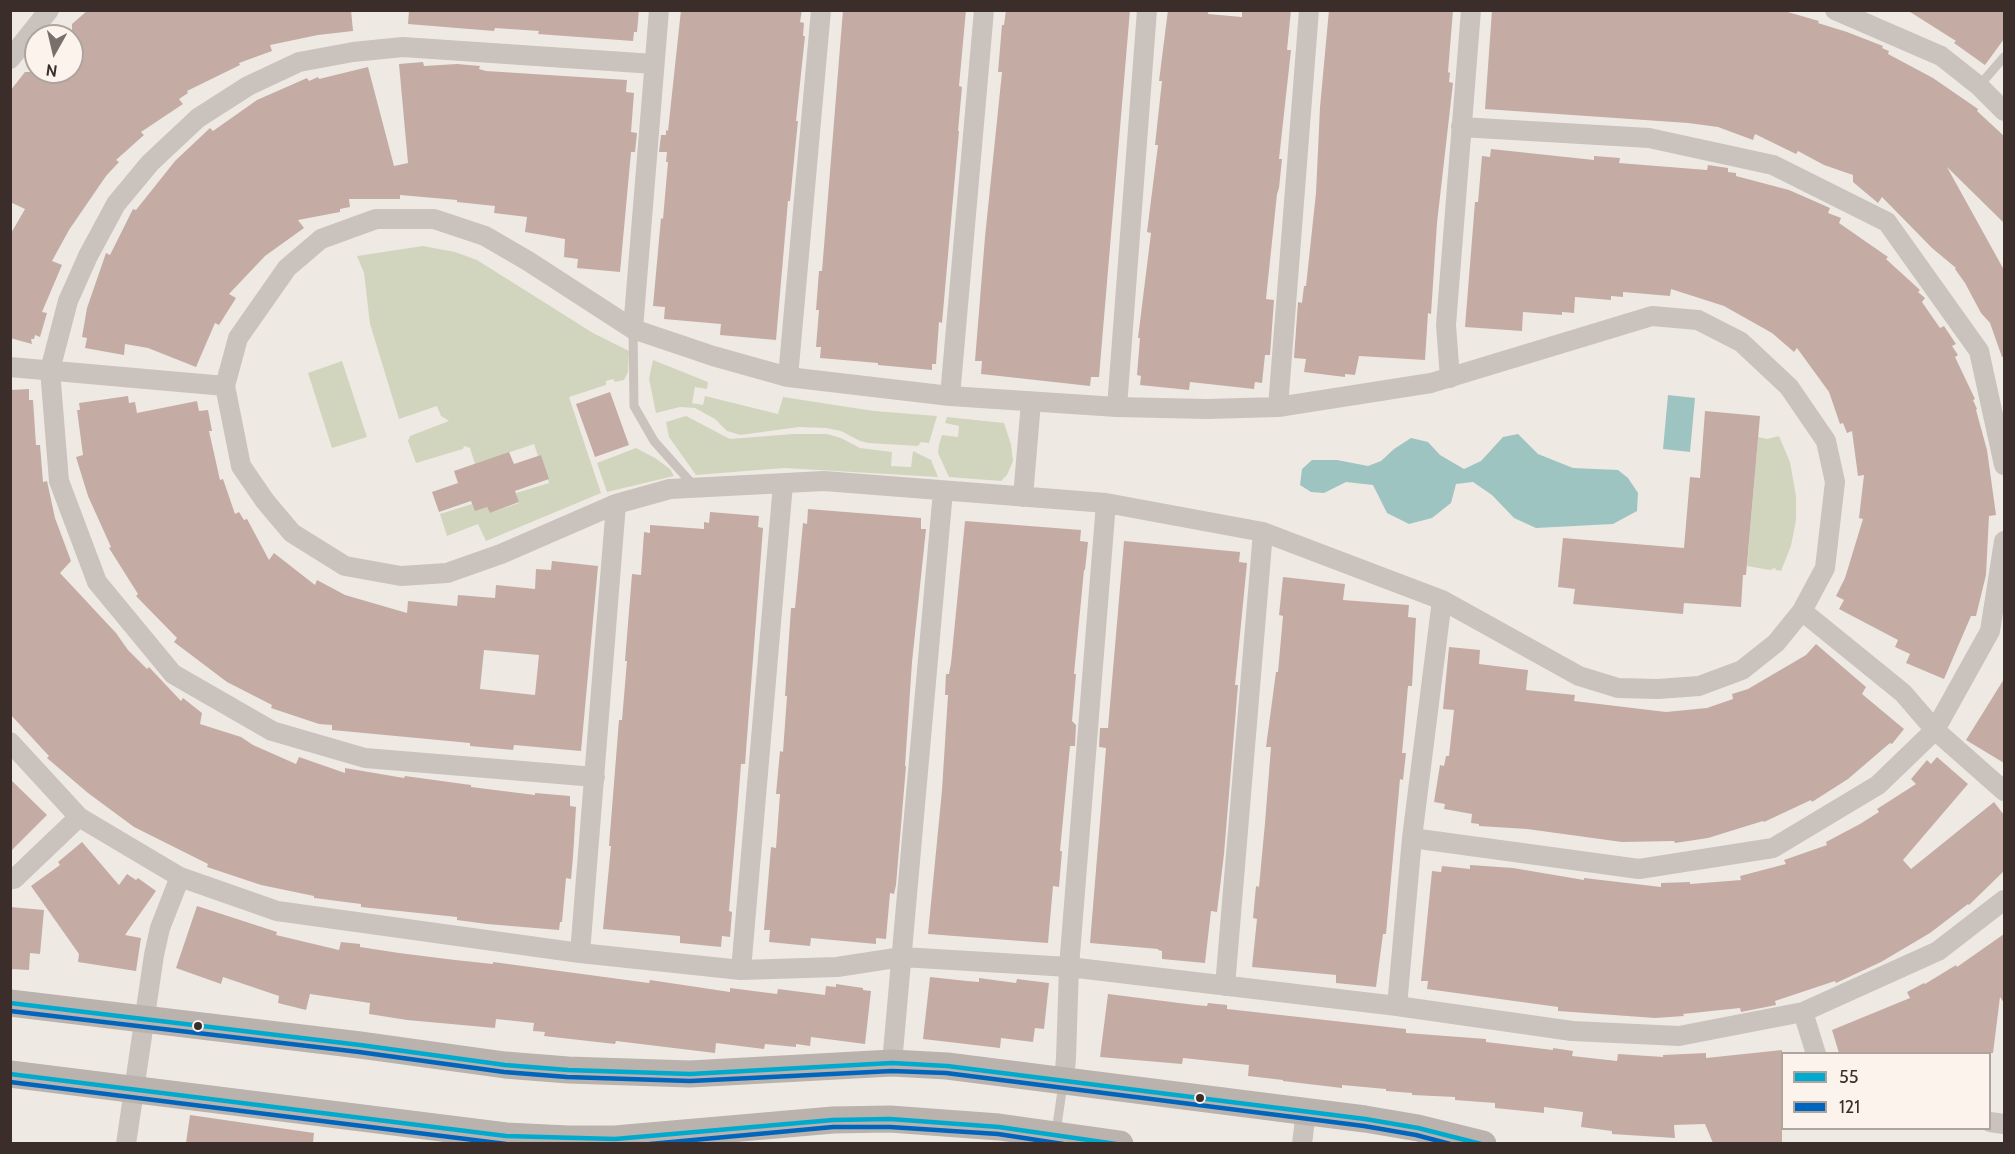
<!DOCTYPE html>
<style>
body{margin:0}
#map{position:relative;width:2015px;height:1154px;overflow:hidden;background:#efe9e4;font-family:Cabin,sans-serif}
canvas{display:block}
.frame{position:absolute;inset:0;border:12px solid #3b2e2a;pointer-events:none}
.legend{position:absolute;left:1781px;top:1052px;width:210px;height:78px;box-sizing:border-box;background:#fbf3ec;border:2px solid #aea49e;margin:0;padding:8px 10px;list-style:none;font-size:18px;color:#3b2e2a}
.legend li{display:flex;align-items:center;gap:12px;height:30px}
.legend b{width:30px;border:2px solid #aea49e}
.north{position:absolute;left:24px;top:24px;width:60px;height:60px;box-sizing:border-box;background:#fbf3ec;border:2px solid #aea49e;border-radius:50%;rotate:188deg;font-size:16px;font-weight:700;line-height:24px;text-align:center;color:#3b2e2a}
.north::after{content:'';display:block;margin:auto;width:21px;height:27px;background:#7a6f6b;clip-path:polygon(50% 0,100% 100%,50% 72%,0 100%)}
</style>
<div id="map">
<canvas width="2015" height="1154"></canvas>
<div class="frame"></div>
<ul class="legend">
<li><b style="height:8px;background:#00a9ce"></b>55</li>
<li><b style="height:8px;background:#0065bd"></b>121</li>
</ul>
<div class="north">N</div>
</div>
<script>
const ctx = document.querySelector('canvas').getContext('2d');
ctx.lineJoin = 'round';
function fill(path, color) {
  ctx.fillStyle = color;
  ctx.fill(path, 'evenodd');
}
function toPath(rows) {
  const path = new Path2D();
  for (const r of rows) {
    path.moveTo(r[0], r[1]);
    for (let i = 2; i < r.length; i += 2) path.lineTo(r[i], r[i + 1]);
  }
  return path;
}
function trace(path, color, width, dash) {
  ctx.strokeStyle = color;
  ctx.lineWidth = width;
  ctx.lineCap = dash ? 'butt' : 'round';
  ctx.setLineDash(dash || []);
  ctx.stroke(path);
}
fill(toPath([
 [423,246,455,252,477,260,593,333,629,351,628,372,624,380,615,382,613,379,606,381,606,385,569,397,601,493,486,541,478,524,447,536,440,514,472,504,487,507,490,513,519,503,516,493,549,483,541,455,538,456,534,444,475,464,470,448,464,446,463,449,416,463,408,441,410,436,449,421,441,416,437,406,399,419,370,324,364,273,357,256],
 [653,360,708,382,707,389,695,387,692,403,703,405,705,396,778,414,783,397,874,411,937,416,929,443,921,442,918,446,868,443,860,441,841,431,826,428,799,427,740,435,727,431,715,419,695,408,680,407,656,413,649,379],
 [342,361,367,437,332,448,308,373],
 [686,416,730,439,793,434,827,434,841,438,860,448,892,452,891,466,911,467,913,451,931,460,938,477,784,468,696,475,669,437,666,422],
 [947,417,1004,423,1011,444,1013,461,1007,475,1001,481,949,477,938,453,939,445,942,435,958,437,959,426,945,423],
 [1779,436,1790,462,1796,496,1796,520,1791,546,1781,571,1776,570,1775,568,1770,570,1747,566,1758,437,1767,439],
 [636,448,655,458,670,469,674,476,607,492,597,463]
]), '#d2d5bd');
fill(toPath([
 [1668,395,1695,398,1690,452,1663,449],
 [1518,434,1538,454,1573,468,1618,470,1628,478,1638,493,1637,511,1613,524,1536,528,1514,518,1492,495,1473,482,1456,484,1451,503,1432,518,1409,524,1387,513,1373,485,1346,482,1324,493,1311,492,1300,485,1302,469,1312,460,1337,460,1368,466,1381,461,1394,449,1411,438,1428,442,1440,455,1464,469,1481,461,1503,437]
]), '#9ec4c2');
fill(toPath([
 [88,10,351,10,353,31,318,35,270,45,272,51,239,63,240,65,187,91,188,93,179,99,183,104,141,132,144,135,116,160,119,162,106,176,69,230,52,261,62,265,42,312,47,313,40,337,35,335,34,339,31,339,32,344,10,338,10,235,25,209,10,202,10,91,25,72,72,72,72,24],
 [409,10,639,10,637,32,634,32,633,41,538,34,539,31,495,28,494,31,408,24],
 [681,10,802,10,800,22,804,23,803,36,805,36,796,121,798,121,796,140,790,201,788,201,776,340,720,335,721,324,664,319,665,307,653,306,661,218,663,219,668,162,666,162,667,152,659,152,661,135,666,135,666,130,668,131],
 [843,10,966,10,959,86,962,87,958,131,959,131,942,323,939,322,936,364,932,364,932,370,878,365,878,363,820,358,821,347,816,347,819,310,816,310,819,271,822,271],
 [1006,10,1130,10,1099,377,1091,377,1090,386,981,374,982,361,975,361,985,237,1002,72,998,72,1002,25,1004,25],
 [1168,10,1209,10,1208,14,1242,17,1242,10,1291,10,1287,50,1291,50,1279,159,1282,159,1279,188,1277,194,1266,299,1274,300,1270,355,1265,355,1262,383,1255,382,1254,389,1190,382,1189,390,1140,385,1141,376,1137,375,1140,338,1138,338,1151,233,1147,232,1158,145,1155,145,1162,81,1159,81],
 [1329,10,1453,10,1448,72,1450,73,1449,82,1453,83,1437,223,1431,314,1428,313,1425,360,1359,356,1355,375,1345,374,1345,377,1304,372,1306,359,1294,358,1298,302,1302,303,1304,286,1306,286,1316,193,1320,107],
 [1492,10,1781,10,1819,21,1818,23,1847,32,1883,46,1882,48,1889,51,1888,54,1933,78,1978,109,1977,111,2004,136,2004,223,1947,167,2004,270,2004,356,2002,357,1990,323,1981,313,1965,283,1955,269,1956,268,1932,248,1882,197,1878,203,1853,182,1853,175,1824,165,1798,151,1796,154,1755,134,1753,140,1718,127,1688,123,1485,109],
 [1907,10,2004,10,2004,39,1985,65,1954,43,1956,41],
 [423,62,424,66,457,64,480,66,479,69,486,71,627,80,626,92,634,93,631,132,637,133,635,152,631,152,620,272,577,268,578,259,564,257,565,239,525,232,527,217,494,213,495,206,457,202,457,200,400,195,400,199,349,199,350,207,340,209,340,212,298,220,304,228,265,256,229,294,236,298,219,325,215,323,196,367,148,348,125,344,124,355,85,348,87,338,82,337,87,308,106,253,110,255,133,209,136,210,175,161,210,128,213,131,257,100,307,78,309,81,318,77,319,79,368,67,394,166,408,163,399,64],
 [1491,149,1594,160,1594,156,1620,158,1619,163,1707,170,1708,165,1728,168,1728,172,1736,173,1736,176,1789,190,1830,208,1828,213,1841,218,1839,223,1888,257,1886,259,1920,290,1918,292,1925,298,1922,302,1940,328,1944,326,1956,344,1952,346,1958,355,1955,357,1975,399,1973,400,1977,409,1976,410,1987,450,1996,515,1989,516,1986,575,1976,616,1971,616,1944,679,1906,663,1910,654,1895,647,1898,640,1839,609,1844,600,1836,596,1845,578,1863,519,1859,518,1864,475,1858,476,1852,431,1847,433,1843,423,1840,424,1829,392,1797,348,1794,352,1772,333,1724,306,1671,289,1670,296,1623,292,1623,297,1611,296,1611,300,1575,297,1574,313,1562,312,1562,315,1523,312,1522,331,1465,327,1475,202,1478,202,1482,156,1490,157],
 [29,389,29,400,33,400,36,445,40,445,43,482,47,481,55,518,71,561,60,573,116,633,128,650,147,669,149,667,181,701,183,698,202,713,200,724,241,737,253,745,296,764,299,757,345,773,345,768,404,778,405,776,471,785,471,787,535,795,535,793,570,796,570,806,576,807,573,857,571,879,566,878,562,922,560,922,559,930,487,924,457,920,457,917,361,907,361,904,314,898,314,896,261,885,207,867,208,864,134,827,88,793,47,758,49,756,10,714,10,390],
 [610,392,629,445,595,457,576,404],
 [128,396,129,403,135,402,137,413,197,401,199,411,208,410,212,431,209,431,220,480,223,479,235,514,239,512,244,520,247,519,269,560,274,553,315,585,317,580,345,595,407,613,408,601,457,606,458,595,495,598,496,585,535,589,536,569,551,570,552,561,598,566,581,751,514,745,513,750,470,746,470,743,332,730,332,725,319,724,271,708,272,705,227,682,174,642,177,638,136,596,138,594,109,548,111,547,88,496,76,457,83,455,77,410,80,410,79,403],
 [484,650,539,655,535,695,480,689],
 [1705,411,1760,416,1746,575,1743,575,1741,607,1684,603,1683,614,1573,604,1575,589,1558,587,1563,538,1684,548,1690,477,1700,478],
 [509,452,514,464,541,455,549,479,515,491,519,502,490,513,487,507,475,511,471,501,439,512,432,492,458,483,454,471],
 [808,509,921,518,921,529,926,529,912,662,905,766,906,766,896,885,894,894,890,893,886,939,876,938,876,944,811,938,810,946,769,942,770,930,764,930,771,847,776,848,780,794,776,794,780,751,783,752,787,696,785,696,791,608,795,608,803,523,807,524],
 [710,512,759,516,758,527,763,528,745,764,741,764,737,816,729,911,732,912,730,937,722,936,721,947,680,943,680,936,603,929,611,846,609,846,619,720,622,720,627,661,625,661,632,574,641,575,644,532,650,533,650,525,704,529,704,522,709,523],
 [965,521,1081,530,1080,541,1088,542,1085,570,1084,570,1074,674,1076,674,1072,721,1076,725,1075,746,1070,746,1060,851,1062,851,1059,887,1053,886,1048,943,928,934,942,790,948,695,945,695,946,674,949,674,951,663],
 [1124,541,1240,552,1239,562,1247,563,1235,685,1238,685,1224,854,1217,912,1211,911,1205,963,1162,959,1162,951,1158,950,1158,949,1090,943,1106,748,1099,747,1100,728,1108,728],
 [1283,577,1345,584,1343,600,1409,605,1408,617,1416,618,1412,686,1408,686,1403,743,1402,753,1406,753,1403,780,1400,779,1386,934,1383,934,1376,987,1336,983,1336,975,1252,967,1257,919,1253,918,1256,886,1259,887,1265,823,1271,747,1266,747,1276,672,1278,672,1283,616,1279,615],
 [1816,644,1866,687,1862,694,1904,729,1892,744,1890,743,1848,779,1812,802,1811,800,1764,822,1763,821,1708,838,1675,843,1674,841,1622,842,1527,829,1479,826,1479,824,1471,823,1472,814,1444,809,1445,804,1434,802,1440,765,1444,766,1446,756,1449,756,1454,710,1443,709,1449,647,1480,650,1479,664,1528,670,1526,690,1575,695,1574,701,1666,712,1707,708,1733,699,1732,694,1748,689,1806,655],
 [2004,679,2004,763,1966,740],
 [1937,757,1968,784,1903,860,1911,869,1994,802,2004,815,2004,871,1969,905,1968,904,1930,933,1881,962,1836,983,1835,981,1775,1001,1776,1005,1741,1012,1740,1008,1683,1014,1684,1016,1655,1018,1558,1011,1558,1007,1427,989,1428,981,1421,981,1432,871,1441,872,1442,866,1470,869,1470,865,1513,868,1584,880,1584,878,1661,887,1661,883,1690,882,1690,884,1741,880,1740,876,1786,864,1784,860,1827,845,1826,842,1860,824,1879,812,1877,809,1916,784,1911,779,1927,760,1931,764],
 [10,779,47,815,10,852],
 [82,842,119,885,127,874,136,880,138,878,156,891,125,935,141,938,136,971,78,962,79,954,31,886,60,865,58,862],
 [197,906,277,932,276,935,339,950,341,942,360,944,360,947,399,953,455,960,493,964,493,962,649,983,650,980,730,992,730,988,777,994,778,989,825,995,826,986,836,987,836,984,863,988,863,990,871,991,865,1044,811,1037,810,1046,796,1044,796,1047,765,1044,764,1049,716,1043,715,1053,616,1041,615,1044,544,1036,545,1032,533,1031,534,1023,496,1019,495,1028,407,1020,369,1014,370,1003,310,994,306,1010,278,1003,279,996,223,977,221,984,176,968],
 [10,907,44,910,40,954,30,953,29,970,10,969],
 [2004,934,2004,1003,2000,997,1993,1053,1839,1053,1832,1030,1910,998,1907,992,1924,983,1925,984,1956,965,1957,967],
 [930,977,967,981,979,982,979,978,1016,983,1017,979,1049,983,1044,1029,1035,1028,1033,1042,1001,1038,1000,1048,923,1039],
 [1108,994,1195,1005,1207,1006,1208,1003,1227,1005,1227,1009,1406,1029,1406,1033,1486,1039,1486,1042,1553,1050,1553,1048,1573,1051,1572,1056,1617,1061,1618,1054,1663,1057,1663,1055,1706,1053,1706,1058,1782,1050,1782,1143,1713,1143,1705,1124,1674,1125,1675,1138,1612,1134,1612,1131,1581,1127,1583,1112,1544,1107,1544,1113,1495,1108,1495,1103,1455,1100,1455,1097,1412,1095,1412,1093,1386,1091,1386,1089,1342,1085,1342,1088,1283,1081,1283,1080,1248,1076,1249,1065,1183,1058,1182,1064,1100,1057],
 [190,1115,314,1133,313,1143,186,1143]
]), '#c4aca5');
trace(toPath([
 [1979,86,2004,57],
 [633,329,634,406,654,441,694,486],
 [1056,1132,1063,1084]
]), '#c9c2bd', 9);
trace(toPath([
 [1835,10,1941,56,1979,86,2004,111],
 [10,59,49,10],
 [1461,127,1649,138,1773,165,1887,222,1979,351,2004,465],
 [376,219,434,219,485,236,528,261,633,329,713,356,788,377,950,396,1117,407,1207,409,1278,407,1431,383,1652,316,1698,320,1741,342,1789,387,1826,441,1835,482,1825,568,1802,611,1776,643,1742,670,1699,686,1658,689,1618,688,1579,676,1442,600,1263,532,1106,503,824,481,670,489,616,504,501,554,447,573,401,576,345,566,292,533,265,501,241,466,225,386,238,338,287,268,321,239,376,219],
 [633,329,659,10],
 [10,367,225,386],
 [788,377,821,10],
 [1450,378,1446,325,1471,10],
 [950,396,984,10],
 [1117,407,1147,10],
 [1278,407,1309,10],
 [1023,497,1031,402],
 [1802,611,1903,693,1935,730,2004,791],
 [10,742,79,817,180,877,277,911,580,953,741,970,837,967,902,957,1069,967,1397,1006,1572,1031,1679,1036,1803,1012,1938,951,2004,900],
 [595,777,365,758,272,731,173,674,97,582,59,481,50,370,68,301,88,256,116,204,150,163,198,118,248,86,299,62,353,52,403,47,654,64],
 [1412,838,1639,869,1773,848,1878,785,1935,730,1990,631,2004,541],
 [10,879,14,879,79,817],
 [580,953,616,504],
 [741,970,783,484],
 [1225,986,1263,532],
 [1397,1006,1412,838,1442,600],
 [1803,1012,1816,1054],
 [892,1063,943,491],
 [1064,1080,1066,1058,1069,967,1106,503],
 [1990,1122,2004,1124],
 [126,1144,154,955,160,928,180,877],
 [1302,1144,1306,1111]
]), '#c9c2bd', 20);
trace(toPath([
 [10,1003,360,1045,505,1065,568,1070,690,1074,892,1063,947,1066,1365,1119,1418,1128,1483,1144],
 [10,1074,506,1136,568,1139,615,1139,833,1120,890,1119,999,1127,1120,1144]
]), '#b9b2ad', 27);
trace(toPath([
 [10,1003,360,1045,505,1065,568,1070,690,1074,892,1063,947,1066,1365,1119,1418,1128,1481,1144],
 [10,1074,506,1136,615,1139,833,1120,890,1119,999,1127,1116,1144]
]), '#00a9ce', 4.5);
trace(toPath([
 [10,1011,359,1052,504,1072,567,1077,690,1081,892,1071,946,1073,1364,1126,1416,1135,1450,1144],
 [10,1082,506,1144],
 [650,1144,833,1127,890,1127,998,1134,1063,1144]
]), '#0065bd', 4.5);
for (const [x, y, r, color] of [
 [198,1026,5,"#3b2e2a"],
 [1200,1098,5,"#3b2e2a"]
]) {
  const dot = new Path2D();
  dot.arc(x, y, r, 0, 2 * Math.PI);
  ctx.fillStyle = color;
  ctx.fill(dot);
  trace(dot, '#fbf3ec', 2);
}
</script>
